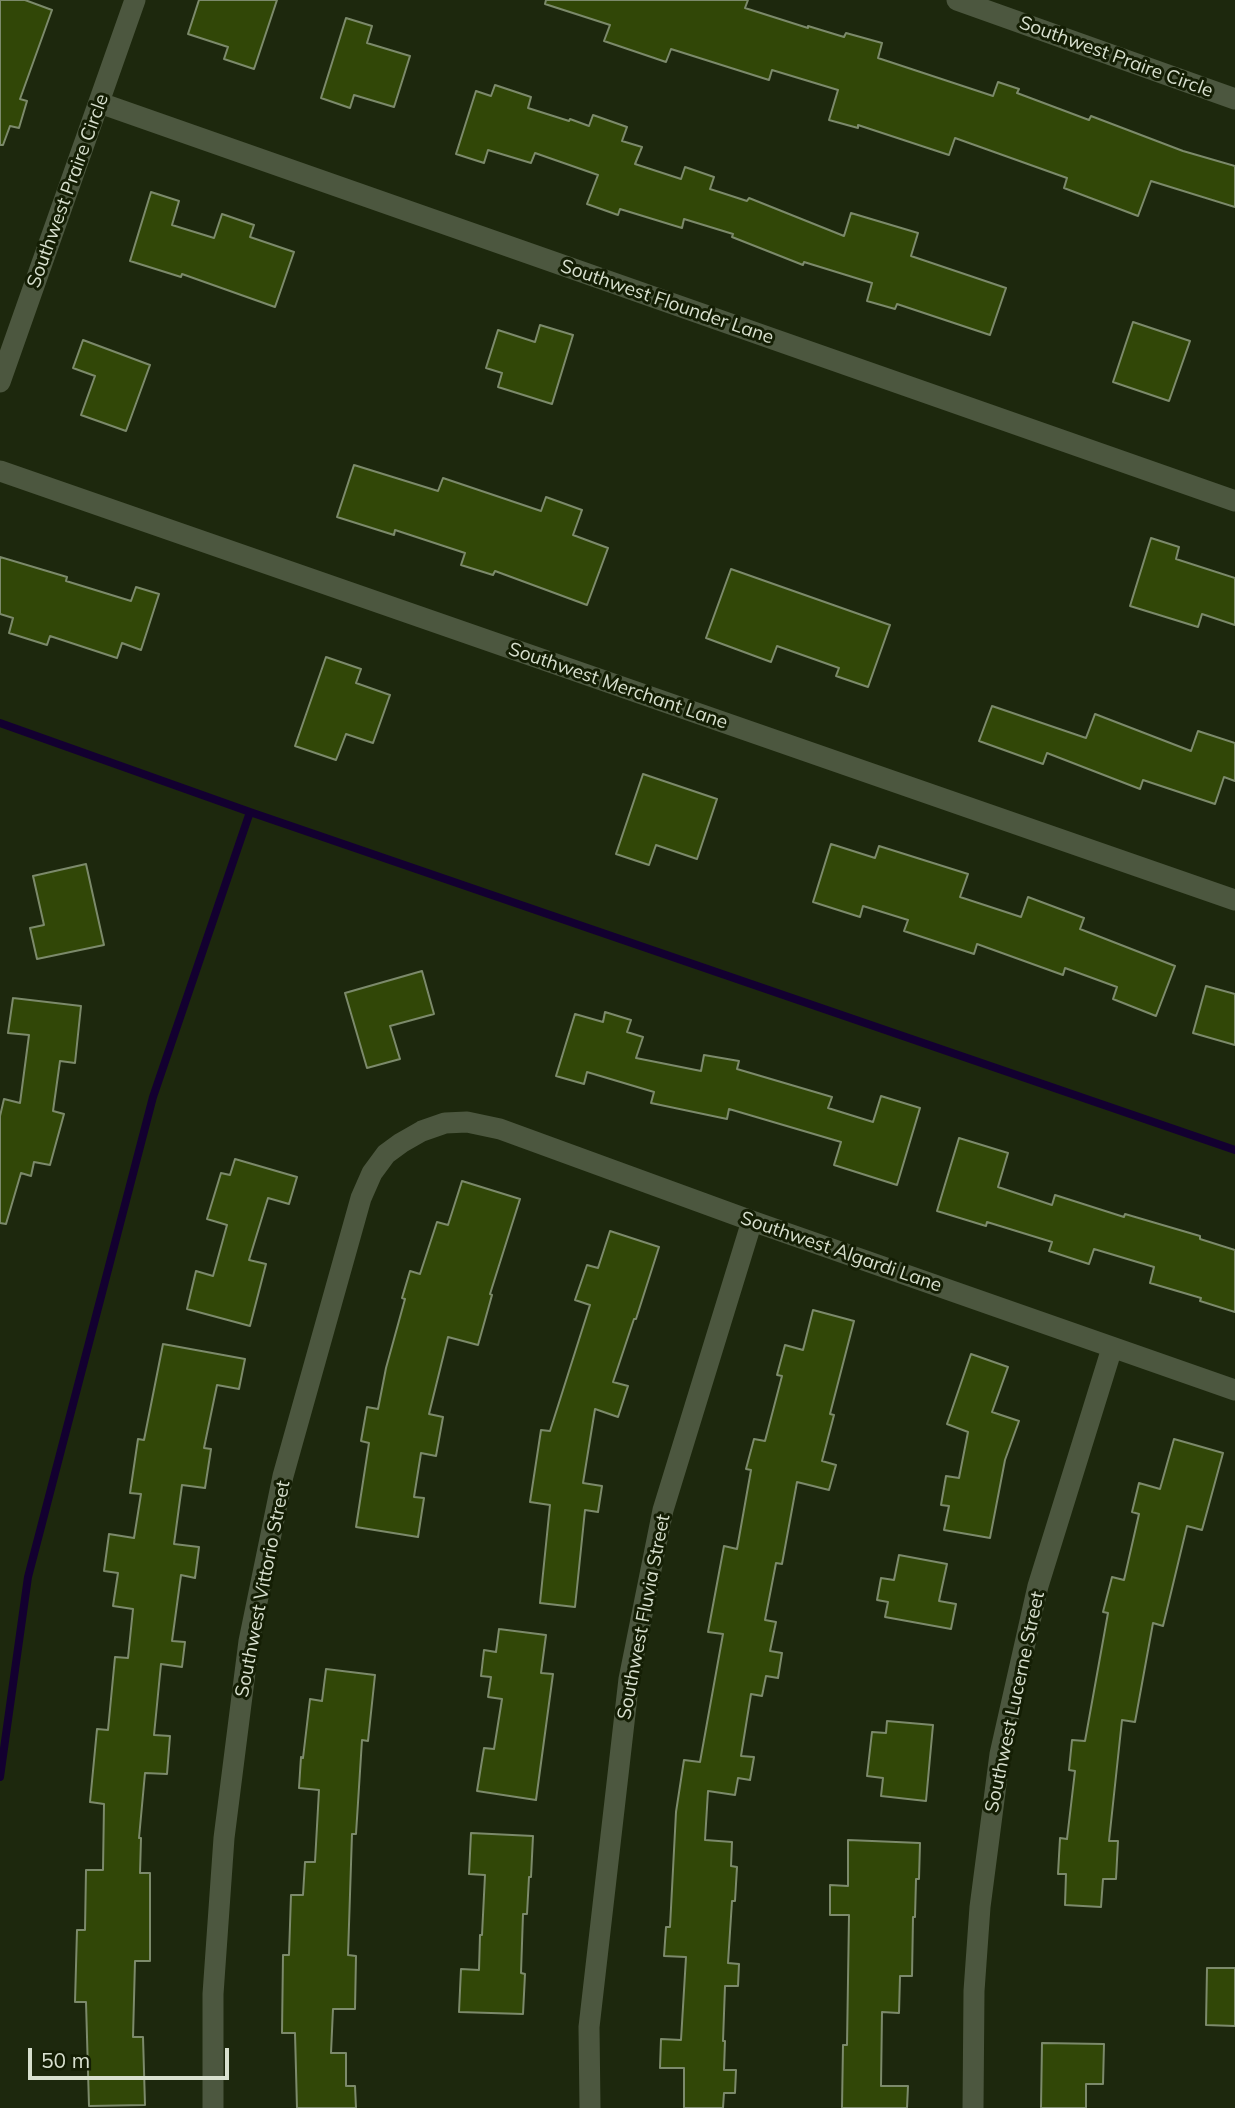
<!DOCTYPE html>
<style>
body{margin:0}
#map{position:relative;width:1235px;height:2108px;overflow:hidden;background:#1d280d;font-family:Mulish,sans-serif}
canvas{display:block}
.scale{position:absolute;left:28px;top:2048px;width:201px;height:32px;box-sizing:border-box;border:4px solid #d8e0cf;border-top:0;padding-left:9px;font-size:21px;line-height:24px;white-space:nowrap;color:#d8e0cf;-webkit-text-stroke:5px #141e04;paint-order:stroke}
</style>
<div id="map">
<canvas width="1235" height="2108"></canvas>
<div class="scale">50 m</div>
</div>
<script>
const ctx = document.querySelector('canvas').getContext('2d');
ctx.lineJoin = 'round';
function toPath(rows) {
  const path = new Path2D();
  for (const r of rows) {
    path.moveTo(r[0], r[1]);
    for (let i = 2; i < r.length; i += 2) path.lineTo(r[i], r[i + 1]);
  }
  return path;
}
function trace(path, color, width, dash) {
  ctx.strokeStyle = color;
  ctx.lineWidth = width;
  ctx.lineCap = dash ? 'butt' : 'round';
  ctx.setLineDash(dash || []);
  ctx.stroke(path);
}
function fill(path, color) {
  ctx.fillStyle = color;
  ctx.fill(path, 'evenodd');
}
function drawText(font, color, halo, rows, align = 'center') {
  ctx.font = font + ' Mulish,sans-serif';
  ctx.lineWidth = 6;
  ctx.setLineDash([]);
  ctx.textBaseline = 'middle';
  ctx.strokeStyle = halo;
  ctx.fillStyle = color;
  for (const [text, x, y, turn = 0] of rows) {
    ctx.save();
    ctx.translate(x, y);
    ctx.rotate((+turn || 0) * Math.PI / 180);
    ctx.textAlign = isNaN(turn) ? turn : align;
    if (halo) ctx.strokeText(text, 0, 0);
    ctx.fillText(text, 0, 0);
    ctx.restore();
  }
}
trace(toPath([
 [0,723,250,812,1235,1150],
 [0,1777,28,1577,153,1097,250,812]
]), '#130030', 8);
const building = toPath([
 [0,0,25,0,52,10,20,99,27,101,19,128,10,126,3,145,0,145,0,0],
 [199,0,277,0,254,69,224,59,228,47,188,34,199,0],
 [546,0,748,0,745,8,808,28,808,26,844,37,846,33,882,43,878,58,993,96,998,82,1019,89,1017,93,1089,120,1091,116,1183,151,1235,166,1235,207,1151,181,1138,216,1064,188,1067,178,955,138,949,155,858,125,858,128,829,120,838,90,772,70,769,80,671,49,666,62,604,41,610,25,545,4,546,0],
 [346,18,372,26,367,43,410,56,394,107,354,95,350,108,321,98,346,18],
 [495,85,531,97,528,108,569,121,570,119,589,126,593,115,627,127,622,141,642,147,635,164,681,179,685,167,714,177,710,189,747,201,749,198,844,236,851,213,918,233,911,256,1006,288,990,335,897,304,895,309,867,301,872,283,804,262,803,265,732,237,733,234,684,219,682,228,620,209,618,215,587,204,598,175,535,153,531,163,488,150,484,163,456,154,476,91,491,96,495,85],
 [151,192,179,201,172,225,214,238,222,214,254,225,250,237,294,252,275,307,182,274,181,277,130,261,151,192],
 [1133,322,1190,341,1169,401,1113,382,1133,322],
 [540,325,573,335,552,404,498,387,502,373,486,368,498,330,535,342,540,325],
 [83,340,150,365,126,431,81,415,95,376,73,368,83,340],
 [354,465,438,491,443,478,541,511,546,497,582,510,573,535,608,548,587,605,495,571,493,575,461,565,465,553,395,530,394,535,337,517,354,465],
 [1151,538,1179,547,1176,559,1235,578,1235,625,1202,614,1198,627,1130,606,1151,538],
 [0,557,67,577,66,581,131,601,136,587,159,594,141,650,122,643,117,658,50,636,47,645,9,633,13,618,0,614,0,557],
 [731,569,890,625,868,687,836,676,839,668,777,646,771,662,706,638,731,569],
 [326,657,361,669,356,683,390,695,373,743,346,734,336,760,295,746,326,657],
 [992,706,1086,738,1095,714,1191,751,1198,731,1235,743,1235,781,1224,777,1215,804,1143,780,1140,789,1047,753,1043,764,979,741,992,706],
 [643,774,717,799,697,859,656,845,649,865,616,854,643,774],
 [831,844,875,858,879,846,968,874,960,897,1021,917,1028,897,1084,918,1080,929,1175,966,1156,1016,1113,999,1117,987,1065,968,1063,975,977,944,974,954,904,931,908,920,863,906,860,917,813,902,831,844],
 [86,864,104,945,37,959,30,928,44,925,33,876,86,864],
 [422,971,434,1014,390,1026,400,1059,367,1068,345,993,422,971],
 [1206,986,1235,994,1235,1045,1193,1033,1206,986],
 [13,998,81,1006,75,1063,60,1061,53,1111,64,1114,50,1165,34,1162,31,1176,21,1173,6,1224,0,1223,0,1116,4,1099,20,1103,29,1035,8,1033,13,998],
 [605,1012,631,1020,627,1032,643,1037,636,1058,701,1071,704,1055,739,1061,737,1069,832,1097,828,1108,873,1122,881,1096,920,1108,897,1185,834,1165,841,1142,729,1109,727,1119,651,1103,654,1092,587,1072,584,1084,556,1076,575,1014,603,1022,605,1012],
 [959,1138,1008,1153,998,1187,1052,1205,1055,1195,1124,1217,1125,1214,1200,1236,1200,1239,1235,1250,1235,1312,1200,1301,1201,1298,1150,1283,1154,1267,1094,1249,1089,1264,1049,1251,1052,1242,987,1222,986,1226,937,1211,959,1138],
 [235,1159,297,1177,289,1204,268,1198,249,1260,266,1264,250,1326,187,1309,196,1271,213,1276,227,1225,207,1219,221,1173,230,1175,235,1159],
 [462,1181,520,1199,490,1294,492,1295,478,1345,448,1337,429,1414,443,1417,436,1456,421,1453,414,1497,424,1498,418,1537,356,1527,369,1443,361,1441,367,1407,378,1409,386,1368,405,1299,402,1298,410,1271,420,1274,437,1222,448,1225,462,1181],
 [610,1231,659,1247,636,1319,634,1319,613,1382,628,1386,618,1417,595,1409,583,1483,602,1486,598,1512,585,1510,575,1607,540,1603,550,1505,530,1502,541,1430,550,1431,590,1305,575,1300,587,1265,598,1268,610,1231],
 [813,1310,854,1321,830,1414,834,1415,822,1461,836,1465,829,1490,797,1482,782,1564,776,1563,765,1620,776,1622,770,1651,782,1653,778,1678,766,1676,762,1696,751,1694,741,1756,754,1757,750,1780,738,1778,735,1795,708,1791,705,1840,732,1842,731,1866,737,1867,735,1901,732,1901,728,1963,739,1964,738,1986,725,1986,723,2041,725,2041,724,2070,736,2070,735,2093,724,2093,723,2108,684,2108,684,2068,660,2068,661,2039,681,2040,686,1957,664,1956,666,1927,670,1927,676,1812,684,1760,700,1762,723,1634,708,1632,724,1546,737,1549,751,1470,746,1469,754,1439,765,1441,782,1376,777,1375,785,1345,803,1350,813,1310],
 [163,1344,245,1359,239,1389,217,1385,204,1448,211,1449,205,1488,182,1485,174,1544,199,1547,195,1578,181,1575,172,1641,185,1642,182,1667,161,1664,154,1735,170,1736,167,1774,145,1773,139,1838,141,1838,140,1873,150,1873,150,1961,135,1961,133,2037,143,2037,145,2105,89,2106,86,2002,75,2002,77,1930,85,1930,86,1870,103,1870,104,1804,90,1802,97,1729,108,1730,115,1657,128,1658,133,1609,113,1606,118,1573,104,1571,109,1534,134,1538,141,1494,130,1493,138,1439,144,1440,163,1344],
 [971,1354,1008,1367,992,1412,1019,1421,1005,1460,990,1538,944,1530,949,1506,941,1505,946,1476,959,1478,968,1432,947,1424,971,1354],
 [1174,1439,1223,1453,1202,1530,1187,1526,1163,1626,1153,1623,1135,1722,1122,1720,1109,1841,1118,1841,1116,1879,1103,1879,1101,1907,1065,1905,1066,1874,1058,1874,1060,1838,1067,1839,1075,1771,1069,1770,1072,1740,1085,1741,1108,1613,1103,1612,1112,1577,1124,1580,1139,1514,1132,1512,1139,1483,1160,1489,1174,1439],
 [899,1555,947,1564,939,1601,956,1604,951,1629,885,1617,888,1602,877,1600,881,1578,894,1580,899,1555],
 [499,1629,546,1635,541,1673,553,1674,536,1800,477,1791,484,1748,494,1749,502,1699,488,1697,491,1677,481,1676,484,1650,496,1652,499,1629],
 [326,1669,375,1675,368,1741,362,1740,356,1834,352,1834,348,1955,356,1956,355,2009,333,2009,331,2053,346,2053,346,2086,355,2086,356,2108,297,2108,295,2033,282,2033,283,1955,289,1955,291,1895,303,1895,305,1862,315,1862,319,1790,299,1788,301,1757,303,1758,310,1699,322,1701,326,1669],
 [887,1721,933,1725,926,1801,881,1796,883,1778,867,1776,872,1732,886,1733,887,1721],
 [471,1833,533,1836,531,1877,529,1877,527,1914,523,1914,521,1973,525,1974,523,2014,459,2012,461,1969,479,1970,480,1935,482,1935,485,1875,469,1874,471,1833],
 [848,1840,920,1843,919,1879,916,1879,915,1917,913,1917,912,1976,900,1976,899,2013,882,2012,881,2086,908,2086,907,2108,842,2108,843,2045,847,2045,849,1915,830,1915,830,1885,848,1886,848,1840],
 [1207,1968,1235,1968,1235,2026,1206,2025,1207,1968],
 [1042,2043,1104,2044,1103,2084,1086,2084,1086,2108,1041,2108,1042,2043]
]);
fill(building, '#314707');
trace(building, '#7c8a6b', 2);
trace(toPath([
 [957,0,1235,99],
 [100,103,1235,501],
 [0,382,135,0],
 [0,471,1235,900],
 [213,2108,213,1994,224,1838,249,1641,283,1476,361,1198,372,1173,386,1154,401,1143,422,1131,445,1123,467,1122,500,1129,752,1221,1235,1390],
 [590,2108,589,2027,629,1679,663,1510,752,1221],
 [973,2108,974,1991,980,1907,1000,1754,1038,1586,1112,1348]
]), '#4c573f', 21);
drawText('19px', '#d8e0cf', '#141e04', [
 ["Southwest Praire Circle",1116,57,20],
 ["Southwest Praire Circle",68,191,-70],
 ["Southwest Flounder Lane",667,302,19],
 ["Southwest Merchant Lane",618,686,19],
 ["Southwest Algardi Lane",841,1252,19],
 ["Southwest Vittorio Street",263,1589,-79],
 ["Southwest Fluvia Street",644,1617,-79],
 ["Southwest Lucerne Street",1015,1702,-78]
]);
</script>
